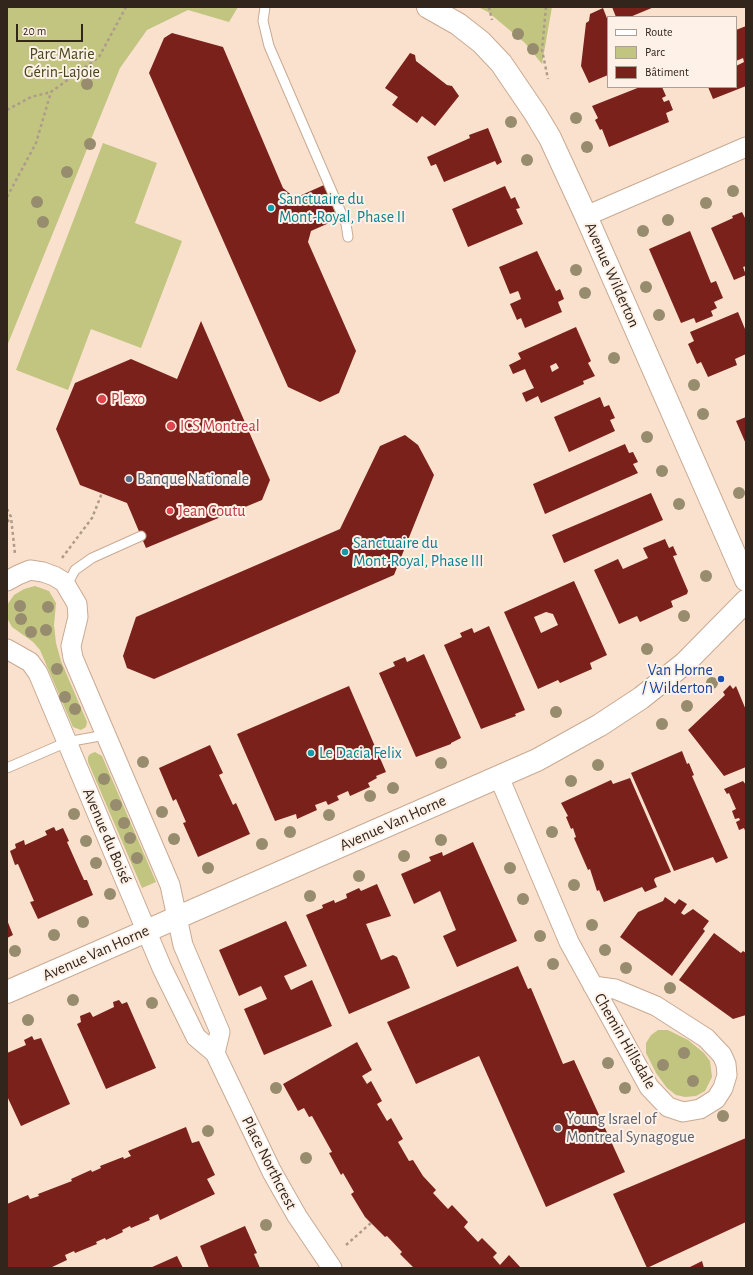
<!DOCTYPE html>
<meta charset="utf-8">
<style>
body{margin:0}
#map{position:relative;width:753px;height:1275px;overflow:hidden;background:#fae1cd;font-family:"Alegreya Sans",sans-serif}
canvas{display:block}
.frame{position:absolute;inset:0;border:8px solid #31251c;pointer-events:none}
.legend{position:absolute;left:607px;top:16px;width:130px;height:72px;box-sizing:border-box;background:#fef1e7;border:1px solid #ac9f96;margin:0;padding:5px 7px;list-style:none;font-size:12px;color:#31251c}
.legend li{display:flex;align-items:center;gap:8px;height:20px}
.legend b{width:20px;border:1px solid #ac9f96}
.scale{position:absolute;left:16px;top:24px;width:67px;height:18px;box-sizing:border-box;border:2px solid #31251c;border-top:0;padding-left:5px;font-size:12px;line-height:14px;white-space:nowrap;color:#31251c;-webkit-text-stroke:3px #fef1e7;paint-order:stroke}
</style>
<div id="map">
<canvas width="753" height="1275"></canvas>
<div class="frame"></div>
<ul class="legend">
<li><b style="height:5px;background:#fff"></b>Route</li>
<li><b style="height:11px;background:#c1c580"></b>Parc</li>
<li><b style="height:11px;background:#7a211b"></b>Bâtiment</li>
</ul>
<div class="scale">20 m</div>
</div>
<script>
const ctx = document.querySelector('canvas').getContext('2d');
ctx.lineJoin = 'round';
function fill(path, color) {
  ctx.fillStyle = color;
  ctx.fill(path, 'evenodd');
}
function toPath(rows) {
  const path = new Path2D();
  for (const r of rows) {
    path.moveTo(r[0], r[1]);
    for (let i = 2; i < r.length; i += 2) path.lineTo(r[i], r[i + 1]);
  }
  return path;
}
function trace(path, color, width, dash) {
  ctx.strokeStyle = color;
  ctx.lineWidth = width;
  ctx.lineCap = dash ? 'butt' : 'round';
  ctx.setLineDash(dash || []);
  ctx.stroke(path);
}
function drawText(font, color, halo, rows, align = 'center') {
  ctx.font = font + ' "Alegreya Sans",sans-serif';
  ctx.lineWidth = 4;
  ctx.setLineDash([]);
  ctx.textBaseline = 'middle';
  ctx.strokeStyle = halo;
  ctx.fillStyle = color;
  for (const [text, x, y, turn = 0] of rows) {
    ctx.save();
    ctx.translate(x, y);
    ctx.rotate((+turn || 0) * Math.PI / 180);
    ctx.textAlign = isNaN(turn) ? turn : align;
    if (halo) ctx.strokeText(text, 0, 0);
    ctx.fillText(text, 0, 0);
    ctx.restore();
  }
}
fill(toPath([
 [7,7,238,7,229,22,188,10,147,30,120,68,7,346],
 [478,7,552,7,542,64,525,43,488,12],
 [103,143,157,163,135,223,182,241,141,348,91,329,68,390,16,370],
 [35,586,49,591,56,603,54,625,56,643,61,661,87,722,86,727,81,730,73,727,40,650,33,642,12,627,7,618,7,605,14,595,24,589],
 [95,752,102,756,156,882,142,888,88,762,88,757,90,754],
 [658,1030,668,1030,688,1040,704,1053,710,1061,712,1077,705,1091,696,1096,685,1097,676,1095,667,1088,656,1073,646,1053,646,1043,651,1035]
]), '#c1c580');
fill(toPath([
 [612,7,654,7,630,17,616,17],
 [603,8,608,21,608,75,589,83,581,66,586,23,589,21,590,14],
 [746,26,746,86,713,99,708,87,736,87,736,66,744,62,743,58,736,61,736,30],
 [172,33,223,47,283,188,295,198,324,185,338,219,311,231,308,242,356,351,339,393,320,402,288,387,149,73,164,38],
 [410,53,415,55,416,61,447,85,452,86,459,96,435,126,422,116,417,123,392,105,398,97,385,88],
 [640,87,662,87,666,96,662,98,664,102,669,100,673,110,666,113,669,122,609,147,602,129,600,130,595,120,598,118,592,106],
 [488,128,502,162,497,165,495,161,444,182,436,164,431,166,427,157,470,138,469,135],
 [505,186,511,199,515,197,520,208,516,209,523,224,468,247,452,209],
 [742,212,746,220,746,266,743,267,746,275,734,280,711,228,733,218,732,216],
 [690,231,711,283,716,281,723,298,714,302,717,308,711,311,713,316,696,323,694,318,681,323,649,249],
 [537,251,556,291,560,289,564,299,558,302,562,312,525,328,521,318,517,320,510,304,521,299,519,293,518,291,510,294,499,267],
 [738,312,745,329,746,329,746,354,735,359,737,365,708,377,701,362,697,364,688,344,694,341,690,332],
 [201,321,270,480,262,500,146,548,127,503,80,485,56,429,75,383,131,359,177,379],
 [576,327,591,361,588,363,595,376,583,381,584,384,541,403,538,396,526,402,522,393,534,388,529,378,525,369,513,374,509,365,521,359,518,353],
 [556,363,559,368,552,372,550,366],
 [600,397,604,407,609,405,615,418,610,420,615,431,569,452,554,417],
 [746,417,746,444,736,421],
 [405,435,418,445,434,475,394,575,154,679,127,668,123,656,136,617,340,529,380,446],
 [625,444,629,453,633,452,638,462,633,464,638,473,545,514,533,484],
 [651,493,663,520,564,563,552,535],
 [665,539,669,548,673,546,677,555,673,556,688,591,687,594,671,601,673,607,640,622,637,616,619,624,594,570,618,559,623,569,648,558,643,548],
 [574,581,607,655,590,663,592,669,560,683,558,680,538,689,504,612],
 [546,612,553,614,558,625,541,633,534,617],
 [489,626,525,710,515,714,516,716,481,729,444,645,462,637,460,633,472,628,474,633],
 [424,654,461,738,451,743,451,744,416,757,379,673,395,666,393,662,405,657,407,662],
 [730,685,733,689,736,686,746,710,746,767,724,776,688,730,725,695,723,692],
 [349,686,386,772,376,776,377,778,368,783,370,787,350,796,348,791,337,796,339,800,328,805,326,801,315,805,317,810,297,819,296,814,275,821,237,734],
 [210,745,223,773,219,775,233,805,236,803,250,834,198,857,183,823,186,822,176,799,173,801,159,768],
 [682,751,687,764,689,763,694,775,692,776,728,858,716,863,713,857,674,871,631,773],
 [630,778,671,872,655,878,654,880,657,887,645,892,642,887,604,902,599,890,597,891,590,869,588,870,574,838,576,837,573,828,571,829,566,817,568,816,561,803,611,780,613,784],
 [743,781,746,785,746,833,744,828,739,830,736,822,740,820,739,818,735,819,732,811,736,809,729,793,727,794,724,789],
 [54,827,56,831,63,828,69,841,67,842,84,880,87,880,93,895,38,919,30,902,34,901,18,864,15,865,10,851,16,848,15,844,24,840,25,845,47,835,45,831],
 [473,842,517,941,457,967,443,936,456,930,440,891,414,904,401,874,431,861,429,857,442,852,443,856],
 [377,884,391,916,366,924,381,960,393,955,397,957,410,988,349,1014,306,915,323,908,322,905,334,900,335,903,347,898,346,894,359,888,361,891],
 [665,897,675,904,679,899,687,904,681,913,684,915,693,909,709,921,703,929,705,931,672,976,620,937,638,912,663,901],
 [7,920,13,935,7,938],
 [286,921,307,966,284,976,291,990,312,980,332,1026,264,1055,244,1009,267,999,261,986,239,996,219,950],
 [714,933,741,953,743,951,746,953,746,1015,733,1019,679,980],
 [518,966,528,989,531,988,563,1064,574,1060,625,1172,546,1207,479,1056,416,1084,387,1022],
 [119,1000,122,1004,127,1002,156,1068,106,1089,77,1024,81,1022,80,1016,90,1012,93,1017,114,1007,113,1002],
 [32,1036,34,1040,41,1038,70,1104,21,1126,7,1096,7,1053,26,1045,24,1040],
 [357,1042,372,1070,362,1076,367,1084,371,1081,382,1101,377,1104,387,1121,391,1118,403,1139,398,1142,409,1161,413,1160,423,1176,436,1190,433,1193,448,1209,452,1205,468,1222,464,1227,478,1242,482,1238,497,1253,493,1257,500,1265,509,1255,521,1268,414,1268,400,1254,402,1252,387,1236,385,1237,365,1217,351,1194,354,1192,343,1173,341,1175,329,1153,332,1152,312,1116,309,1117,304,1108,298,1111,283,1084],
 [186,1127,192,1143,199,1141,215,1175,207,1179,215,1194,160,1220,158,1214,149,1218,150,1220,131,1228,130,1226,122,1230,123,1232,106,1240,105,1238,96,1242,97,1244,75,1253,74,1251,65,1255,67,1260,50,1268,7,1268,7,1204,28,1195,30,1199,39,1196,38,1194,72,1181,71,1179,91,1170,92,1172,101,1168,100,1166,123,1157,124,1159,131,1156,128,1151],
 [746,1138,746,1222,647,1268,613,1194],
 [245,1226,257,1253,254,1254,260,1268,209,1268,200,1246],
 [177,1256,183,1268,150,1268],
 [702,1261,704,1268,688,1268]
]), '#7a211b');
const service = toPath([
 [265,7,263,21,269,46,346,224,348,237],
 [66,587,75,570,92,558,141,536],
 [7,768,67,742,105,735]
]);
const minor = toPath([
 [586,216,746,147],
 [7,581,18,575,30,570,43,572,54,576,64,582,77,604,78,617,71,646,73,658,170,885,183,945,220,1032,215,1053],
 [7,649,30,662,38,673,162,968,196,1037,215,1053,272,1172,297,1216,332,1268],
 [499,777,569,942,649,1087,668,1107,683,1112,700,1109,716,1099,723,1088,727,1075,726,1064,722,1055,706,1038,656,1006,615,989,593,986]
]);
const tertiary = toPath([
 [428,7,458,24,481,42,501,63,535,113,550,138,586,216,746,580]
]);
const secondary = toPath([
 [7,992,537,760,600,725,641,698,685,663,746,601]
]);
trace(service, '#c8aa93', 11);
trace(minor, '#c8aa93', 21);
trace(tertiary, '#c8aa93', 24);
trace(secondary, '#c8aa93', 24);
trace(toPath([
 [489,7,492,20],
 [546,7,542,50,548,79],
 [7,110,31,97,51,92],
 [7,197,36,143,51,92,99,57,126,7],
 [7,509,11,517,15,554],
 [7,522,11,518],
 [62,558,92,518,102,493],
 [346,1245,371,1223]
]), '#af9b8b', 2.5, [3, 3]);
trace(service, '#fff', 9);
trace(minor, '#fff', 19);
trace(tertiary, '#fff', 22);
trace(secondary, '#fff', 22);
ctx.fillStyle = '#978c6d';
for (const [x, y] of [
 [518,34],
 [533,49],
 [87,84],
 [576,118],
 [511,122],
 [90,144],
 [587,147],
 [527,160],
 [67,172],
 [733,191],
 [37,202],
 [706,203],
 [668,220],
 [43,222],
 [643,231],
 [576,270],
 [646,287],
 [585,293],
 [659,315],
 [614,358],
 [694,385],
 [703,414],
 [647,437],
 [662,471],
 [739,493],
 [679,504],
 [706,576],
 [20,606],
 [48,607],
 [684,616],
 [21,619],
 [46,630],
 [31,632],
 [647,649],
 [57,669],
 [712,683],
 [65,697],
 [687,706],
 [75,709],
 [556,712],
 [662,724],
 [143,762],
 [441,763],
 [598,765],
 [104,779],
 [571,781],
 [393,788],
 [370,796],
 [116,805],
 [162,812],
 [74,814],
 [329,815],
 [124,823],
 [290,832],
 [552,832],
 [130,838],
 [174,839],
 [441,840],
 [86,841],
 [262,844],
 [404,856],
 [137,858],
 [96,863],
 [208,868],
 [510,868],
 [359,876],
 [574,885],
 [110,894],
 [310,896],
 [523,899],
 [83,922],
 [592,925],
 [54,935],
 [540,936],
 [605,950],
 [15,951],
 [553,964],
 [626,968],
 [670,988],
 [73,1000],
 [152,1003],
 [28,1020],
 [684,1053],
 [608,1063],
 [663,1065],
 [693,1081],
 [276,1088],
 [625,1088],
 [723,1116],
 [208,1131],
 [306,1158],
 [266,1225]
]) {
  ctx.beginPath();
  ctx.arc(x, y, 6, 0, 2 * Math.PI);
  ctx.fill();
}
for (const [x, y, r, color] of [
 [271,208,4,"#0f9aa8"],
 [102,399,5,"#e0444e"],
 [171,426,5,"#e0444e"],
 [129,479,4,"#5c6f8a"],
 [170,511,4,"#e0444e"],
 [345,552,4,"#0f9aa8"],
 [721,679,4,"#1a4fb4"],
 [311,753,4,"#0f9aa8"],
 [558,1128,4,"#6b7280"]
]) {
  const dot = new Path2D();
  dot.arc(x, y, r, 0, 2 * Math.PI);
  ctx.fillStyle = color;
  ctx.fill(dot);
  trace(dot, '#fef1e7', 1.5);
}
drawText('16px', '#46471e', '#fef1e7', [
 ["Parc Marie",62,54],
 ["Gérin-Lajoie",62,72]
]);
drawText('16px', '#0d838f', '#fef1e7', [
 ["Sanctuaire du",279,199],
 ["Mont-Royal, Phase II",279,217],
 ["Sanctuaire du",353,543],
 ["Mont-Royal, Phase III",353,561],
 ["Le Dacia Felix",319,753]
], 'left');
drawText('16px', '#31251c', '#fef1e7', [
 ["Avenue Wilderton",612,275,66],
 ["Avenue Van Horne",393,823,-24],
 ["Avenue du Boisé",107,836,67],
 ["Avenue Van Horne",96,953,-24],
 ["Chemin Hillsdale",625,1041,60],
 ["Place Northcrest",269,1163,63]
]);
drawText('16px', '#be3a42', '#fef1e7', [
 ["Plexo",111,399],
 ["ICS Montreal",180,426],
 ["Jean Coutu",178,511]
], 'left');
drawText('16px', '#4e5e75', '#fef1e7', [
 ["Banque Nationale",137,479]
], 'left');
drawText('16px', '#164399', '#fef1e7', [
 ["Van Horne",713,670],
 ["/ Wilderton",713,688]
], 'right');
drawText('16px', '#5b616d', '#fef1e7', [
 ["Young Israel of",566,1119],
 ["Montreal Synagogue",566,1137]
], 'left');
</script>
